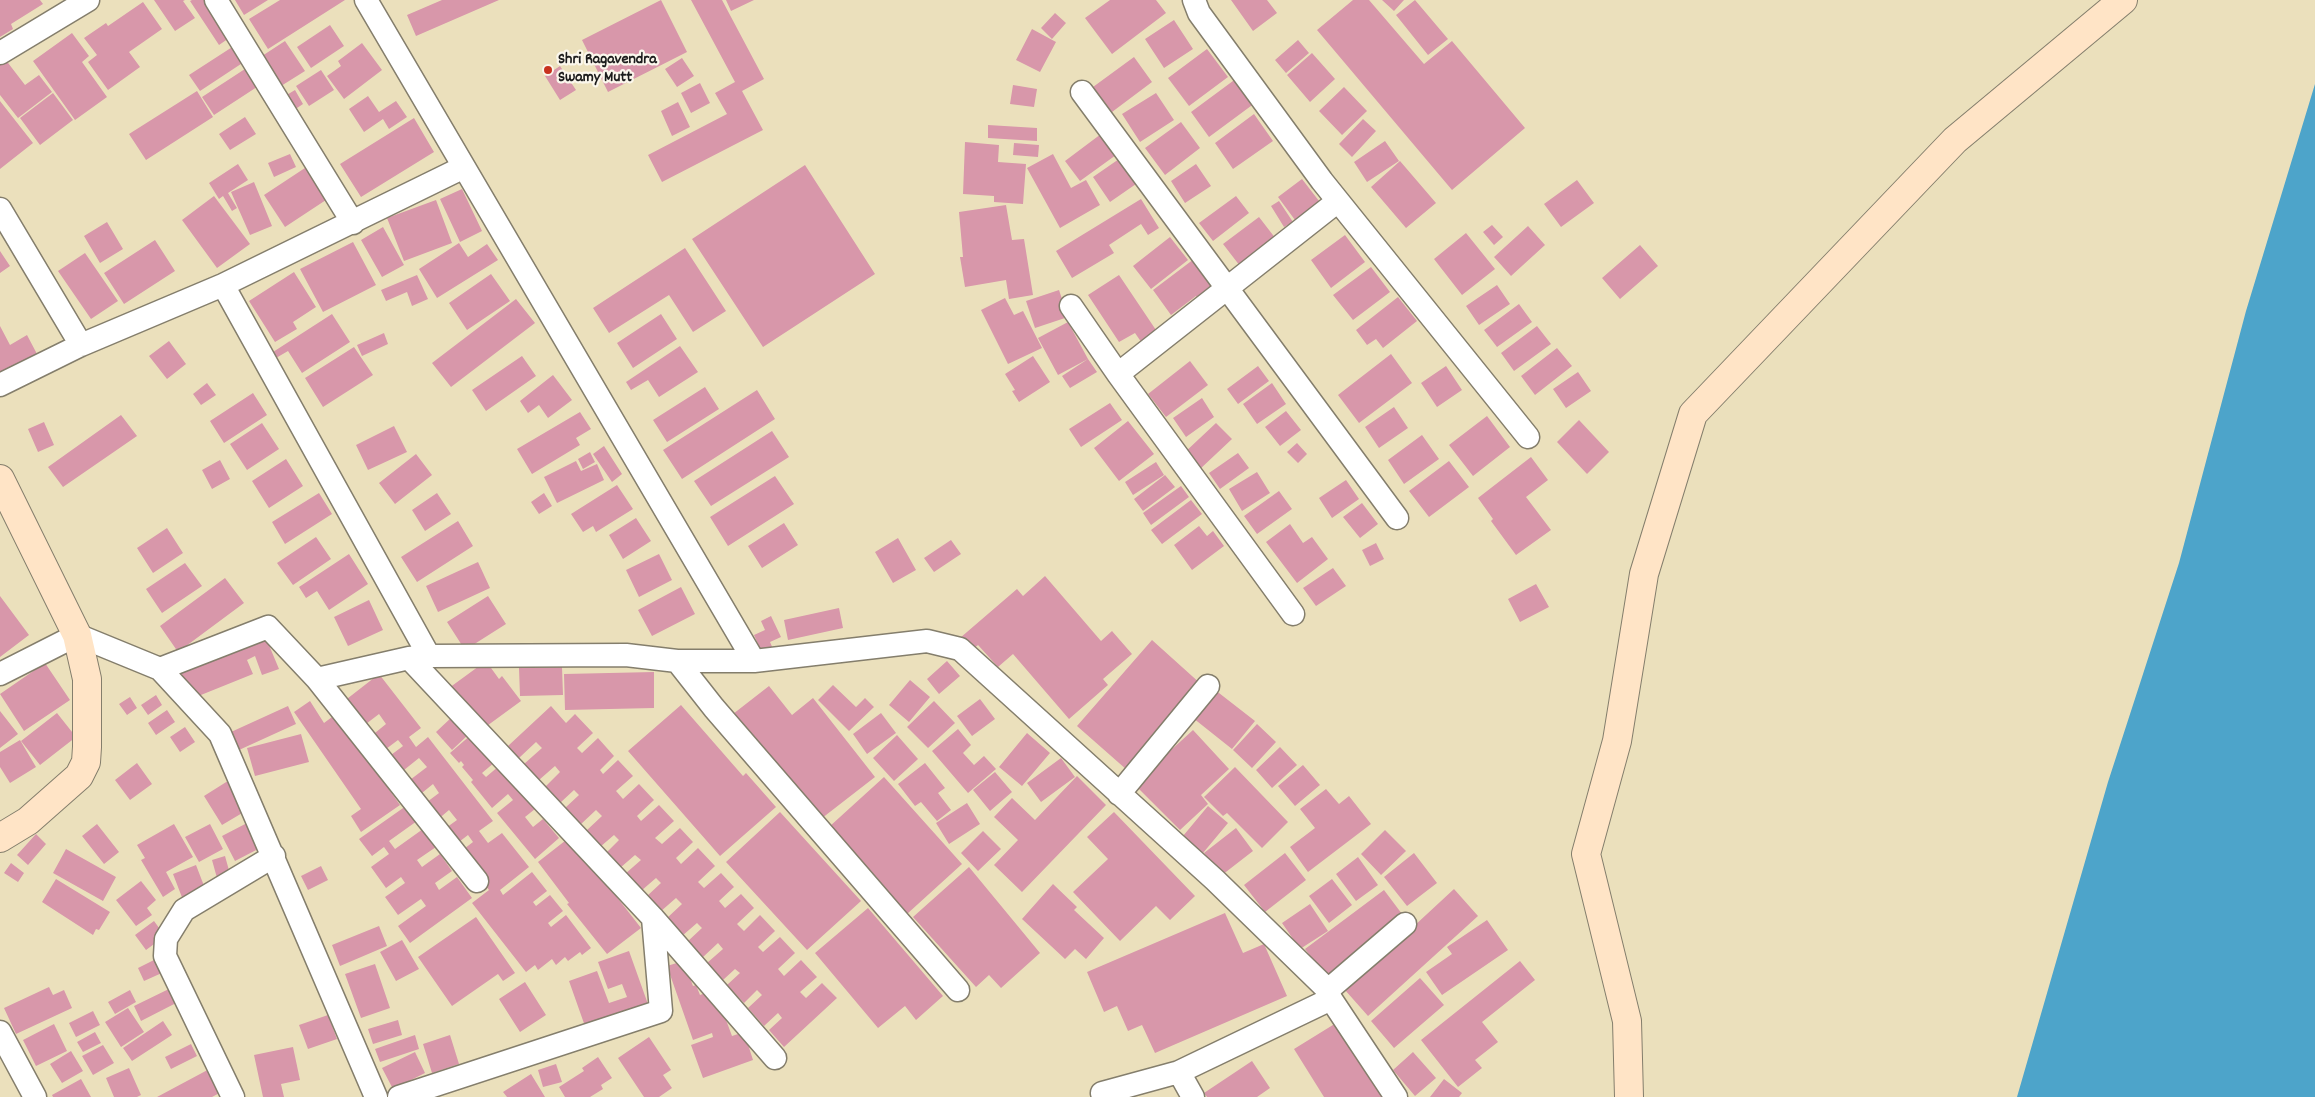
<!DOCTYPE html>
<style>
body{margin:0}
canvas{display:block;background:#ebe0bc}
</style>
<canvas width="2315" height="1097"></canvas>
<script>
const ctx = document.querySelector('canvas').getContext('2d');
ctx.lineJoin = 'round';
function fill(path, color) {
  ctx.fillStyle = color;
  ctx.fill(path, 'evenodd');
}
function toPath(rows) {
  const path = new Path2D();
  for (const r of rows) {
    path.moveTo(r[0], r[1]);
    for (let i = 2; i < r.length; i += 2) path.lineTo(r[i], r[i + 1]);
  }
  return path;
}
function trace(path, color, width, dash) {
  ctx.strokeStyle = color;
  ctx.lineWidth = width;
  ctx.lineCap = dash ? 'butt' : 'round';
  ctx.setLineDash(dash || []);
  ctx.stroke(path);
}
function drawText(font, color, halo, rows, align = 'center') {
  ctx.font = font + ' Dekko,sans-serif';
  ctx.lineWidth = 4.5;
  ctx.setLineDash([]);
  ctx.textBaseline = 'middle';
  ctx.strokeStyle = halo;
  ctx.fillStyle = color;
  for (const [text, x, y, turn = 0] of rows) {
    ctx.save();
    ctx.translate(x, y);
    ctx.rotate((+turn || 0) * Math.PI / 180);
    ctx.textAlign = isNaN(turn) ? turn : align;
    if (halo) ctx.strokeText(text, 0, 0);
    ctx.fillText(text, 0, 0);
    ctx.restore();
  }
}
fill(toPath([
 [2315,84,2315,1097,2017,1097,2108,782,2179,563,2246,311]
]), '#4da4ca');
fill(toPath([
 [0,0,40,0,43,4,11,24,13,29,0,37],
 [154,0,185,0,183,1,195,18,175,31],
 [192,0,213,0,235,34,219,45,190,1],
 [235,0,268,0,244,15],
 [280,0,345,0,268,49,249,19],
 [442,0,499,0,416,36,407,15],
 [661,0,687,52,608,92,582,40],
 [691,0,722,0,764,79,742,91,763,130,662,182,648,155,727,114,715,93,735,82],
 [726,0,754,0,731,11],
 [1110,0,1156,0,1166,13,1112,54,1085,18],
 [1231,0,1267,0,1277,13,1253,31],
 [1353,0,1369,0,1424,64,1452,41,1525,128,1452,190,1317,30],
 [1382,0,1404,0,1394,11],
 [1415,0,1448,39,1428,55,1396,15],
 [143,2,162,29,129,52,140,67,108,90,88,62,97,55,84,38,106,23,108,26],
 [1055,13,1066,23,1052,39,1041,28],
 [1174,20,1193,49,1164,68,1145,39],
 [330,25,344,46,311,68,297,47],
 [1032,29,1056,42,1040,72,1016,60],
 [72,33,89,56,82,62,107,97,75,120,33,61],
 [1298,40,1309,53,1286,73,1275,60],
 [285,41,305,71,281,86,262,56],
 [240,42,250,58,200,91,189,75],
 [362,43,382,70,344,99,327,76,341,66,338,61],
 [1207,49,1228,77,1189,106,1168,78],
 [1312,53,1335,79,1310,102,1287,75],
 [1134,57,1152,82,1112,112,1093,87],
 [682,58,694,76,677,87,665,69],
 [5,59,25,85,39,75,52,92,18,118,0,95,0,63],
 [560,66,576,90,560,100,545,76],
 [248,67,260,85,214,115,202,97],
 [321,70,334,90,309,106,296,86],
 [1237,78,1255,103,1209,137,1191,112],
 [700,83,710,103,691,113,681,93],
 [1013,85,1037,89,1034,107,1010,104],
 [1344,87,1367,111,1342,135,1319,111],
 [295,90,303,104,294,110,285,96],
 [197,91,213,117,146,160,129,134],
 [53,93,73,120,40,145,20,118],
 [1156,93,1174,120,1140,142,1122,114],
 [368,96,379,112,396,101,407,117,389,129,383,119,364,132,349,109],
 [0,101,33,143,0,169],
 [678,102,690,127,672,136,661,111],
 [1254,114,1273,141,1233,169,1215,143],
 [245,117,256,134,230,150,219,134],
 [414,118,434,152,361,197,340,164],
 [1363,119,1376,131,1352,157,1339,144],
 [1181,122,1200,148,1165,175,1145,148],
 [988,125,1037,128,1037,141,988,138],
 [1101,134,1116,155,1080,181,1065,161],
 [1385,141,1399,161,1367,182,1354,162],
 [965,142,999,145,998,162,1026,164,1023,204,994,202,994,196,963,194],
 [1014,143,1039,145,1038,157,1013,155],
 [290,154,296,167,274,177,268,163],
 [1053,154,1071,188,1086,180,1100,205,1060,228,1027,168],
 [1119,159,1136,184,1110,202,1093,177],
 [1400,161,1436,203,1406,228,1371,187],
 [238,164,248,180,228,193,237,208,232,211,223,196,219,199,209,183],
 [1196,164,1211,186,1185,203,1171,181],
 [805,165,875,274,763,347,692,239],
 [308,166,329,198,285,227,264,195],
 [1302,179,1319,201,1295,220,1278,197],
 [1577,180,1594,203,1561,227,1544,204],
 [254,182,272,226,250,235,231,192],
 [462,189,482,231,460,242,440,199],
 [214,196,250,244,217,268,182,220],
 [1236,196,1249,213,1213,241,1199,223],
 [1141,199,1159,228,1148,235,1141,224,1109,245,1114,253,1072,278,1056,251],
 [436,200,452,243,404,261,387,218],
 [1279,201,1293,222,1284,227,1271,206],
 [1006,205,1012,240,1024,239,1033,295,1009,299,1006,280,965,287,960,257,963,257,959,212],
 [1259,217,1276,239,1240,266,1223,244],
 [107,222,123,249,100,263,84,236],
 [1492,225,1503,237,1494,245,1483,232],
 [1528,226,1545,245,1511,276,1494,257],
 [383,227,404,265,382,277,361,240],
 [1466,233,1495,269,1462,295,1434,259],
 [1345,235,1365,262,1331,288,1311,260],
 [1170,237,1188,260,1151,289,1133,266],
 [155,240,175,271,124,304,104,273],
 [353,242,376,285,323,312,300,269],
 [459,243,468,257,487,244,498,260,437,298,419,269],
 [1640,245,1658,266,1620,299,1602,278],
 [685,248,726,311,693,332,669,295,609,333,593,308],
 [0,251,10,266,0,273],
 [85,253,118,301,91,319,58,271],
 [1194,259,1218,292,1202,304,1196,296,1171,315,1153,290],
 [1371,267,1390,292,1353,320,1333,295],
 [294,272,316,307,293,322,297,329,275,342,249,301],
 [491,274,510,301,467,330,449,303],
 [417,275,428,299,412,306,407,292,386,301,381,290],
 [1119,275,1162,339,1146,349,1135,333,1119,342,1088,295],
 [1497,285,1510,304,1479,325,1466,306],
 [1059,290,1068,317,1035,328,1026,301],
 [1398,297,1417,321,1383,348,1376,339,1367,345,1356,330],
 [1005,298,1014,315,1023,311,1042,348,1008,364,981,310],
 [516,299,535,323,451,387,432,363],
 [1519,304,1532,322,1497,347,1484,330],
 [332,314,350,342,302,373,288,351,276,358,273,352],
 [661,314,677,339,633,368,617,343],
 [1068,322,1088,359,1058,375,1038,338],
 [0,326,10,345,27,335,37,354,0,373],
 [1537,326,1551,344,1514,371,1501,353],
 [384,333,388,344,362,356,357,345],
 [169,341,186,364,167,379,149,356],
 [680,346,698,372,659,397,648,380,631,390,626,382],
 [354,347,373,375,323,407,305,378],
 [1557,348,1572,366,1535,395,1521,376],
 [1391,354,1412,383,1359,423,1338,395],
 [522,356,536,376,486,411,472,390],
 [1033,356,1050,382,1019,402,1012,391,1015,390,1005,374],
 [1088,359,1097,372,1070,388,1062,376],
 [1190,361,1208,385,1166,417,1148,394],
 [1258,366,1269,381,1238,404,1227,389],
 [1446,366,1462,390,1437,407,1421,383],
 [1578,372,1591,391,1566,408,1553,389],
 [553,375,572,400,548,418,539,405,528,413,520,401],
 [207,383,216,395,201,405,193,394],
 [1272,383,1286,404,1257,424,1243,404],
 [705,387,719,409,667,442,653,420],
 [757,390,775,419,682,479,663,450],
 [253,393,267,415,224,443,210,421],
 [1202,398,1214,417,1186,437,1173,418],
 [1110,403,1122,420,1081,447,1069,429],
 [1394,407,1408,428,1379,448,1365,427],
 [1286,411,1301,430,1280,446,1265,427],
 [580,412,591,429,576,438,580,445,532,474,517,449],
 [121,415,137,436,63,487,48,467],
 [1487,416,1510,447,1473,476,1449,445],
 [1579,420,1609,452,1587,474,1557,442],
 [1128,421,1154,454,1119,481,1094,448],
 [44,422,54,445,38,452,28,429],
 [262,423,279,449,247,470,230,444],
 [1216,423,1232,439,1199,470,1183,454],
 [394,426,407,452,368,470,356,445],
 [772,431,789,457,711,506,694,481],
 [1422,435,1439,459,1404,484,1388,460],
 [1297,443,1307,454,1298,463,1287,452],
 [604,446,622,474,612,482,593,454],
 [590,452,595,462,583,469,578,459],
 [1238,453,1249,468,1220,489,1209,473],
 [416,454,432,475,395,504,379,483],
 [1531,457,1548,480,1526,497,1551,530,1516,555,1491,521,1493,519,1478,498],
 [286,459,303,486,269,508,252,481],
 [220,460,230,479,212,489,202,470],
 [576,461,581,471,597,464,604,480,557,503,544,477],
 [1449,461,1469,487,1429,517,1409,491],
 [1156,462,1164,475,1133,495,1125,482],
 [1257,472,1270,493,1242,511,1229,489],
 [1165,475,1175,487,1143,511,1134,499],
 [775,476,794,504,728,546,710,517],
 [1346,480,1359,499,1332,518,1319,498],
 [617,485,633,509,596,532,593,526,583,532,571,514],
 [1181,486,1189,497,1151,525,1143,513],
 [1279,491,1292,509,1257,534,1244,516],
 [319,493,332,514,285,544,272,522],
 [437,493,451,514,425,531,412,510],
 [544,493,552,506,539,514,531,502],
 [1191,500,1202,514,1162,544,1151,530],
 [1362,503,1378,524,1360,538,1343,517],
 [636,518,651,541,623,559,609,535],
 [458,521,473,546,417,582,401,557],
 [784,523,798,545,762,568,748,546],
 [1290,524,1303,543,1312,537,1328,559,1297,583,1266,542],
 [1199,526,1207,536,1213,531,1224,546,1192,570,1174,545],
 [167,528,183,553,153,573,137,548],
 [316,537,331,559,293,585,277,563],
 [898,538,916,570,893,583,875,552],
 [951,540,961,554,934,572,924,558],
 [1376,543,1384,559,1370,566,1362,550],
 [349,554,368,584,329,610,317,591,306,598,299,587],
 [659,554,672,580,639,597,626,570],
 [478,562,490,588,438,612,426,586],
 [185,563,202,586,162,613,146,589],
 [1333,568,1346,586,1316,606,1303,588],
 [1045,576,1101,641,1112,631,1132,654,1103,679,1108,685,1069,719,1013,654,998,667,978,645,971,651,960,638,1017,589,1023,596],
 [225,578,244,603,178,652,160,626],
 [1536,584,1549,607,1520,622,1508,599],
 [681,587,695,614,652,636,638,610],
 [0,596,29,635,0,657],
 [488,596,506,624,465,650,447,622],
 [369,600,383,630,348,646,334,617],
 [839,608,843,628,788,640,784,620],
 [771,616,781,637,770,642,774,651,763,655,754,635,765,630,761,621],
 [266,638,279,669,262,675,255,656,247,660,253,674,191,699,181,672],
 [1152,640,1202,685,1127,770,1077,726],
 [486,661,499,679,502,676,521,701,480,731,449,688],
 [947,661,960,676,939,694,927,679],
 [45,663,70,700,24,731,0,694],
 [562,667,563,695,520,696,519,668],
 [654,672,654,708,565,710,564,674],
 [379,674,421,728,409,737,416,747,428,737,493,821,479,831,488,843,502,833,529,867,500,890,503,895,532,872,547,891,533,902,536,906,550,895,563,911,548,923,551,927,566,915,591,948,582,955,580,952,568,961,565,957,556,965,552,959,538,970,535,965,526,972,472,903,489,890,460,852,473,842,468,835,455,845,443,830,457,820,449,810,436,821,423,805,439,793,433,784,417,797,406,783,427,767,419,758,399,774,387,758,403,746,398,740,382,752,370,737,386,724,379,714,362,727,343,702],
 [910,680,930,697,909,722,889,705],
 [833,685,856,707,865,698,874,707,849,731,818,700],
 [769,686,792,715,813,698,875,777,817,822,733,714],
 [1210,686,1255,721,1232,749,1188,714],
 [156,695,162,705,148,715,141,705],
 [130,697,137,708,127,715,119,704],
 [980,699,995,719,972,736,957,716],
 [310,701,324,723,336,714,400,805,361,832,351,816,361,809,294,712],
 [934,701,955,723,928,748,907,727],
 [681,705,743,776,746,773,776,807,720,856,628,751],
 [288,706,296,724,239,750,231,732],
 [551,706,566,723,575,714,593,733,577,748,582,753,598,738,614,756,600,770,603,774,618,760,633,776,616,791,623,799,639,784,654,800,637,816,641,821,659,805,674,821,655,838,662,844,680,828,693,842,676,858,681,864,698,848,715,866,698,882,704,888,721,873,734,887,719,901,725,908,741,894,754,908,737,924,744,931,760,915,775,931,758,947,763,952,780,937,795,953,778,969,784,976,801,960,817,977,800,992,806,998,822,983,837,998,784,1047,769,1030,782,1018,778,1013,764,1026,748,1008,762,995,757,990,744,1003,727,985,740,973,735,969,723,980,707,963,723,949,718,943,702,958,687,942,702,928,697,923,682,936,666,919,682,904,676,898,660,912,646,897,661,883,656,878,641,891,625,874,641,860,635,855,620,868,606,853,619,840,614,835,600,847,586,831,602,816,596,810,580,825,565,808,579,795,574,790,560,803,545,787,560,772,555,766,539,780,524,764,542,748,536,742,519,758,508,746],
 [167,710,175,722,156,735,148,723],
 [0,711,18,734,0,748],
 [57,713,76,737,40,765,21,741],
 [881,713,896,733,867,754,853,734],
 [452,717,468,735,452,750,436,732],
 [1257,724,1276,742,1252,768,1233,750],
 [185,727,195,742,180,752,170,737],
 [958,729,971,745,963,753,974,765,984,756,996,769,968,793,932,751],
 [1193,730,1229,769,1201,795,1208,804,1180,830,1134,784],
 [1027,733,1050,753,1022,786,999,767],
 [301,734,309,762,255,776,247,748],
 [472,734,495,762,482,773,486,777,499,766,535,809,525,817,533,827,543,819,559,838,535,859,497,813,513,800,508,794,492,808,471,782,473,780,462,767,464,765,461,761,459,763,450,753],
 [897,735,918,759,894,781,873,758],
 [20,740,36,767,10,783,0,767,0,752],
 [1280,747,1297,765,1272,788,1256,770],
 [1061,758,1075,777,1041,802,1027,783],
 [137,763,152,784,130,800,115,780],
 [925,763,945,788,938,793,951,810,937,821,921,802,915,806,898,784],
 [1303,765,1320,785,1295,806,1278,786],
 [1235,767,1288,822,1262,848,1227,813,1223,816,1204,797],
 [995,772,1012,792,990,811,973,790],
 [1077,776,1106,805,1022,892,994,865,1018,840,994,817,1012,798,1035,820],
 [884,777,962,864,907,914,829,827],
 [231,779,249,809,222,825,204,796],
 [1326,789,1339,804,1349,796,1371,824,1308,872,1290,847,1315,828,1300,809],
 [967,803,980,824,949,844,936,823],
 [406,806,417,821,389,841,395,849,423,829,436,847,417,860,422,867,440,854,452,871,435,883,439,890,457,877,472,898,410,943,398,926,426,906,421,899,398,915,385,897,405,883,401,877,386,888,371,867,389,854,384,847,372,856,359,839],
 [1208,806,1228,823,1203,853,1183,836],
 [780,812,861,901,807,950,726,862],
 [1114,812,1195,896,1170,920,1156,906,1120,941,1073,892,1108,859,1087,837],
 [249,822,262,847,235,861,222,836],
 [97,824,119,852,104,864,82,836],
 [174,824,193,857,166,872,175,889,163,897,141,860,145,858,137,845],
 [210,824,223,849,199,862,185,837],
 [1236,828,1253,851,1222,875,1204,853],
 [1385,830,1406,851,1381,875,1361,854],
 [983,831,1001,849,978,871,961,853],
 [36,834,46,844,28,865,17,855],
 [570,837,641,928,607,954,567,904,569,903,538,862],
 [66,849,116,877,103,901,53,873],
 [1285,853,1306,880,1265,912,1244,885],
 [1414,853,1437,883,1407,906,1384,877],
 [225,856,230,874,217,878,212,860],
 [1358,857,1378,885,1356,901,1336,874],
 [11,863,24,873,18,882,4,873],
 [196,865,206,891,183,900,173,874],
 [321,866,328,880,308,890,301,876],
 [969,867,1040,953,1001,988,989,975,976,987,913,917],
 [56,879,110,912,99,930,96,929,93,935,42,902],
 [1332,879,1352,905,1329,923,1309,896],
 [141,881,156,900,147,908,152,915,136,926,116,900],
 [1053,884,1077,907,1074,910,1104,938,1086,959,1075,949,1065,959,1022,919],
 [1454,889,1478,916,1368,1016,1345,990],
 [1384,890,1405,918,1326,977,1305,949],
 [1310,904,1328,931,1300,949,1282,923],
 [868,908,943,996,916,1020,905,1006,878,1028,815,953],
 [1225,913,1243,953,1264,944,1287,996,1155,1053,1142,1025,1128,1031,1117,1006,1104,1012,1087,972],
 [476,917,515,973,503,981,498,974,452,1006,418,957],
 [1487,920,1508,950,1442,995,1426,972,1452,954,1447,947],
 [154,921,165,936,146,950,135,935],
 [379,926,387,946,340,966,332,945],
 [402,940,419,969,396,981,380,952],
 [629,951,649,1007,586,1029,569,981,597,971,609,1003,627,997,622,984,608,989,598,962],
 [158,958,164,972,144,981,138,968],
 [1520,961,1535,980,1482,1022,1498,1042,1475,1060,1482,1068,1458,1087,1421,1040],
 [680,962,684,971,687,970,693,986,696,985,700,995,708,992,712,1003,719,1001,732,1036,744,1032,753,1060,703,1078,691,1045,713,1037,712,1033,693,1040,667,966],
 [375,964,390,1008,361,1018,345,974],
 [1420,978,1444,1005,1394,1048,1371,1021],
 [525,982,546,1015,520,1032,499,999],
 [49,987,53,995,64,990,72,1008,16,1034,4,1008],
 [173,987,180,1001,141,1021,134,1006],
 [130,990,136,1002,115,1014,108,1002],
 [128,1008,144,1032,121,1047,105,1022],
 [93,1011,100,1025,76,1037,69,1023],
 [328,1015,337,1039,308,1049,299,1025],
 [398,1020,402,1035,373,1044,368,1029],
 [1341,1020,1389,1097,1324,1097,1294,1049],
 [163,1021,172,1035,132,1061,123,1048],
 [54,1024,67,1051,36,1066,23,1040],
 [95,1032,101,1043,83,1052,77,1042],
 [415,1035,419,1049,380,1062,375,1049],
 [450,1035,459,1064,432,1073,423,1044],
 [649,1037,671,1070,663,1075,672,1088,659,1097,644,1097,618,1058],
 [191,1044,197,1056,171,1069,165,1057],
 [103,1045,114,1063,93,1075,82,1056],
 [293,1047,300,1080,281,1084,284,1097,263,1097,254,1055],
 [71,1051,83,1071,62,1083,50,1064],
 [415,1052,425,1073,393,1089,382,1068],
 [1413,1052,1436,1078,1415,1096,1393,1070],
 [598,1057,612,1078,601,1085,603,1089,590,1097,565,1097,559,1087,584,1071,582,1068],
 [1252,1061,1270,1088,1257,1097,1207,1097,1204,1093],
 [556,1064,562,1082,543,1087,538,1070],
 [215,1066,227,1089,212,1097,157,1097],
 [129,1068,141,1095,137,1097,114,1097,106,1078],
 [531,1074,545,1097,507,1097,503,1092],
 [81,1079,91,1097,53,1097,52,1095],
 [1444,1079,1462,1093,1459,1097,1430,1097]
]), '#d897aa');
const street = toPath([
 [216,0,353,223],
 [366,0,754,661],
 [1194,0,1199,13,1322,181,1528,437],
 [0,53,88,0],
 [1082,92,1397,518],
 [0,209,81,345],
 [223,285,429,656],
 [1071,306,1118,374,1293,614],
 [1118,374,1338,201],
 [0,385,81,345,223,285,464,167],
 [409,658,653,918,775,1058],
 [677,661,714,708,958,990],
 [160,669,220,734,376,1097],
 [0,674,77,635,160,669,268,627,317,679,409,658,429,656,626,655,677,661,754,661,927,641,960,649,1215,880,1328,990,1331,999,1396,1097],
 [317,679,477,881],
 [1119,794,1208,686],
 [1328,990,1405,924],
 [0,1032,35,1097],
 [1102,1093,1179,1072],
 [233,1097,165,956,166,939,184,910,274,856],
 [399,1097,661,1011,653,918],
 [1193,1097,1179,1072,1331,999]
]);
const secondary = toPath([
 [0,479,77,635,87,679,87,747,86,762,79,776,28,821,0,838],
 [1629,1097,1627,1021,1586,854,1617,741,1644,574,1693,414,1955,140,2123,0]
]);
trace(street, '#847e6c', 25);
trace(secondary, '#847e6c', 30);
trace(street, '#fff', 22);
trace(secondary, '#ffe4c6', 28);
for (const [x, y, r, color] of [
 [548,70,5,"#c8321e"]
]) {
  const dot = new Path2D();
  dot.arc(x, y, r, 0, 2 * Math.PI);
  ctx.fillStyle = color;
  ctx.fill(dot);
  trace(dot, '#fbf7ec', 2);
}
drawText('bold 16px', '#1c1c1c', '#fbf7ec', [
 ["Shri Ragavendra",558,61],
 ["Swamy Mutt",558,79]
], 'left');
</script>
